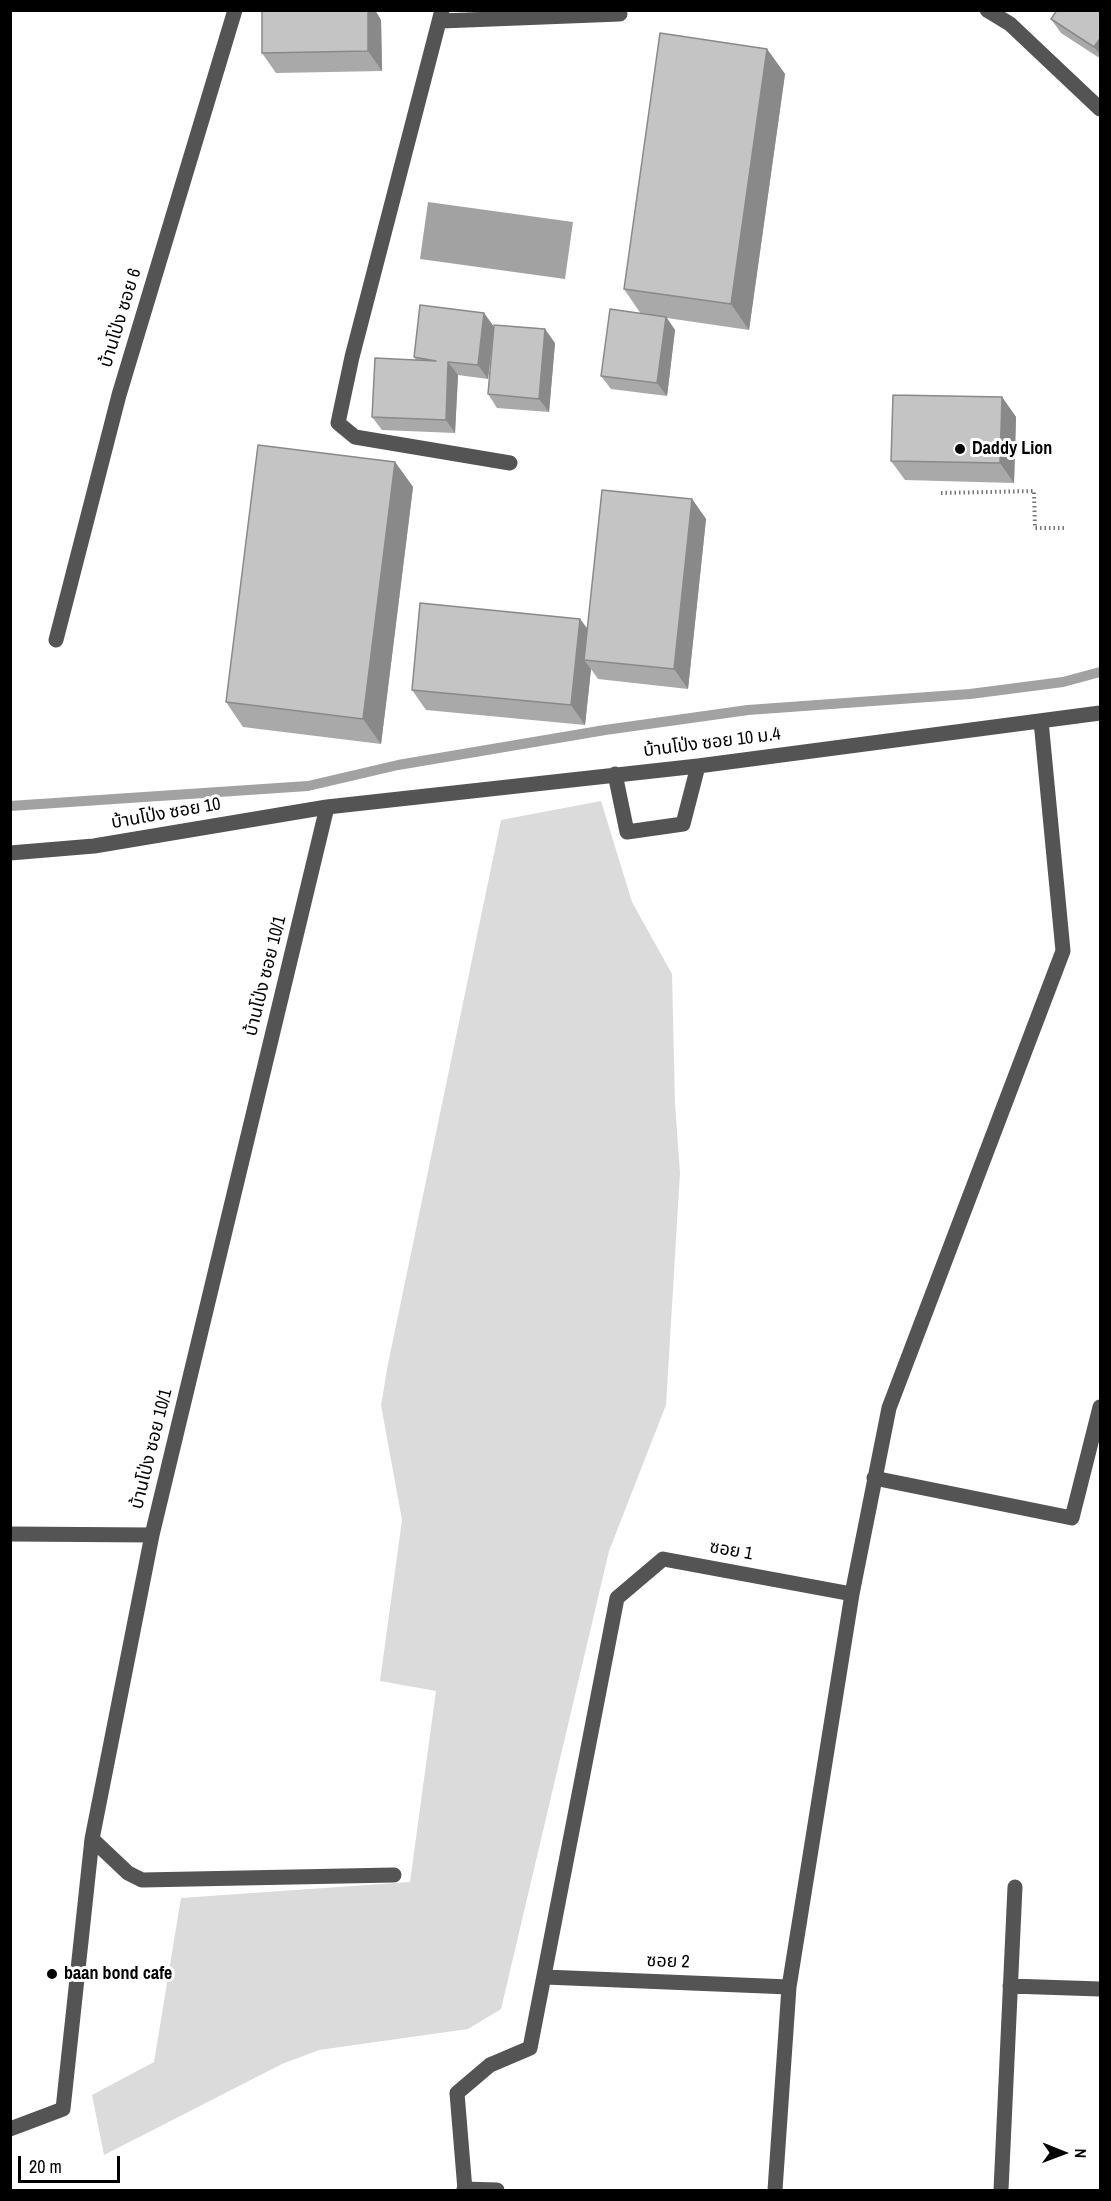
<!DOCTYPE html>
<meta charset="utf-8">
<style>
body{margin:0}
#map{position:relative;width:1111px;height:2201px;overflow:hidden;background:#fff;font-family:"Archivo Narrow",sans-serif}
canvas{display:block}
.frame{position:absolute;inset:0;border:12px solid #000;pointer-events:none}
.north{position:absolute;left:1033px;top:2123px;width:60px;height:60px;-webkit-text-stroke:4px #fff;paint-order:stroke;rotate:91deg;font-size:16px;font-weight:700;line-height:24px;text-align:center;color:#000}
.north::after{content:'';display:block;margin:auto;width:21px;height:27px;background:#000;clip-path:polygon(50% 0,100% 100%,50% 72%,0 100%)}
.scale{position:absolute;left:18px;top:2156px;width:102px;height:27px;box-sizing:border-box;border:3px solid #000;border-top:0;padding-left:8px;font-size:18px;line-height:21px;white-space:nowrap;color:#000;-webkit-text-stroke:4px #fff;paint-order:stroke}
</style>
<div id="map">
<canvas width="1111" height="2201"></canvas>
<div class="frame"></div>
<div class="north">N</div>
<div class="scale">20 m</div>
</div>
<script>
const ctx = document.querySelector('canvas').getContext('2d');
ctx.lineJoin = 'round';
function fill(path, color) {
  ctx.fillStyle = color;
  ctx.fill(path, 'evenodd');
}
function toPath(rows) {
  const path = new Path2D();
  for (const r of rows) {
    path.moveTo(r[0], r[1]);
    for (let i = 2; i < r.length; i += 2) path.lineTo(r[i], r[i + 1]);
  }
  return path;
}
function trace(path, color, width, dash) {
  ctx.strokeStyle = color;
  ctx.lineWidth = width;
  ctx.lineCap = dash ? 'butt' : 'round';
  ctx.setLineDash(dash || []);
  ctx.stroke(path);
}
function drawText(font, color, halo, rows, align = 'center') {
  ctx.font = font + ' "Archivo Narrow","Noto Sans Thai",sans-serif';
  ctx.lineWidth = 6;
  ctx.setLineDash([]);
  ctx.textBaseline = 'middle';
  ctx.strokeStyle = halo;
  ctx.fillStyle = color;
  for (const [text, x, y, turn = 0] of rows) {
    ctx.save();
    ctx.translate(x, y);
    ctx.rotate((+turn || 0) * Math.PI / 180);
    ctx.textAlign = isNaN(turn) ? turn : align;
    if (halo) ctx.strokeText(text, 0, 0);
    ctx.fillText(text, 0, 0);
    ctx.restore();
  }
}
fill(toPath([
 [601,801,632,902,672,974,675,1103,680,1173,666,1405,609,1551,501,2009,468,2029,319,2050,282,2064,104,2155,92,2095,154,2062,181,1898,410,1882,436,1691,380,1681,402,1520,381,1405,388,1364,501,820]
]), '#dbdbdb');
fill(toPath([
 [428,202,573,222,565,279,420,259]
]), '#a2a2a2');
trace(toPath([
 [10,806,308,786,398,765,605,730,748,710,970,694,1063,682,1100,672]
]), '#a2a2a2', 10);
trace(toPath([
 [941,493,1034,491,1035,528,1064,528]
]), '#767676', 4, [1.5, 3]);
trace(toPath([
 [442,10,352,357,338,423,355,437,510,463],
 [987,10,1010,24,1100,109],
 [441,21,620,14],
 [56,640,119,395,235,10],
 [615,774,627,832,683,824,698,766],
 [10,853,94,846,327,807,698,766,1100,713],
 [874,1478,1072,1518,1100,1407],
 [10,1534,152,1535],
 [92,1839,128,1873,142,1880,394,1875],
 [545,1977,789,1987],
 [1010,1986,1100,1989],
 [10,2129,63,2109,92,1839,152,1535,327,807],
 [464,2189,497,2190],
 [465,2190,457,2093,490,2065,530,2048,617,1598,663,1559,852,1594],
 [775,2190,789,1987,852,1594,889,1408,1063,951,1041,721],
 [1001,2190,1015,1887]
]), '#545454', 15);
fill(toPath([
 [262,10,375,10,381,20,382,71,276,73,262,53],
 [1101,10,1101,59,1061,33,1051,19],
 [767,49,785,74,749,330,667,318,675,330,667,396,611,389,601,376,641,314,624,289],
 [484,313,494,327,488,379,458,375,455,433,382,430,372,417,416,360,414,357],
 [555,343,549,412,497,408,488,394],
 [1002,397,1016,417,1014,483,905,480,891,461],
 [395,462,413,487,381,744,243,727,226,702],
 [692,499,706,519,688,689,598,679,591,669,585,725,426,710,412,690,580,619,588,629]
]), '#a9a9a9');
fill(toPath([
 [368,10,375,10,381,20,382,71,368,51],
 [1101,37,1101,56,1094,47],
 [767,49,785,74,749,330,731,304],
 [484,313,494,327,488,379,478,365],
 [666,317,675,330,667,396,657,383],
 [545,329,555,343,549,412,539,399],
 [448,362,458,375,455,433,446,420],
 [1002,397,1016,417,1014,483,1000,463],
 [395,462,413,487,381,744,363,719],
 [692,499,706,519,688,689,674,669],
 [580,619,594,639,584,660,591,669,585,725,571,705]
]), '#898989');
const building = toPath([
 [262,10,368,10,368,51,262,53,262,10],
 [1057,10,1101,10,1101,37,1094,47,1051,19,1057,10],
 [660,33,767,49,731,304,624,289,660,33],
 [420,305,484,313,478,365,448,362,446,420,372,417,375,358,436,361,414,357,420,305],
 [610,309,666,317,657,383,601,376,610,309],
 [494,325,545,329,539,399,488,394,494,325],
 [893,395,1002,397,1000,463,891,461,893,395],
 [258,445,395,462,363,719,226,702,258,445],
 [602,490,692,499,674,669,584,660,602,490],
 [420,603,580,619,571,705,412,690,420,603]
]);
fill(building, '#c4c4c4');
trace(building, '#898989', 1.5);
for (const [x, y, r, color] of [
 [960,449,6,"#000"],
 [52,1974,6,"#000"]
]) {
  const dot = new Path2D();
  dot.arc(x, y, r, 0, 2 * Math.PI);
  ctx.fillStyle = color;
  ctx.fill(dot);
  trace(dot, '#fff', 2);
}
drawText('18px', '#000', '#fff', [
 ["บ้านโป่ง ซอย 6",121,318,-73],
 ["บ้านโป่ง ซอย 10 ม.4",712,743,-7],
 ["บ้านโป่ง ซอย 10",166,814,-10],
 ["บ้านโป่ง ซอย 10/1",266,976,-76],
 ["บ้านโป่ง ซอย 10/1",152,1449,-76],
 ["ซอย 1",731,1551,10],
 ["ซอย 2",668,1962,2]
]);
drawText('bold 18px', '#000', '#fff', [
 ["Daddy Lion",972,449],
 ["baan bond cafe",64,1974]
], 'left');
</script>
